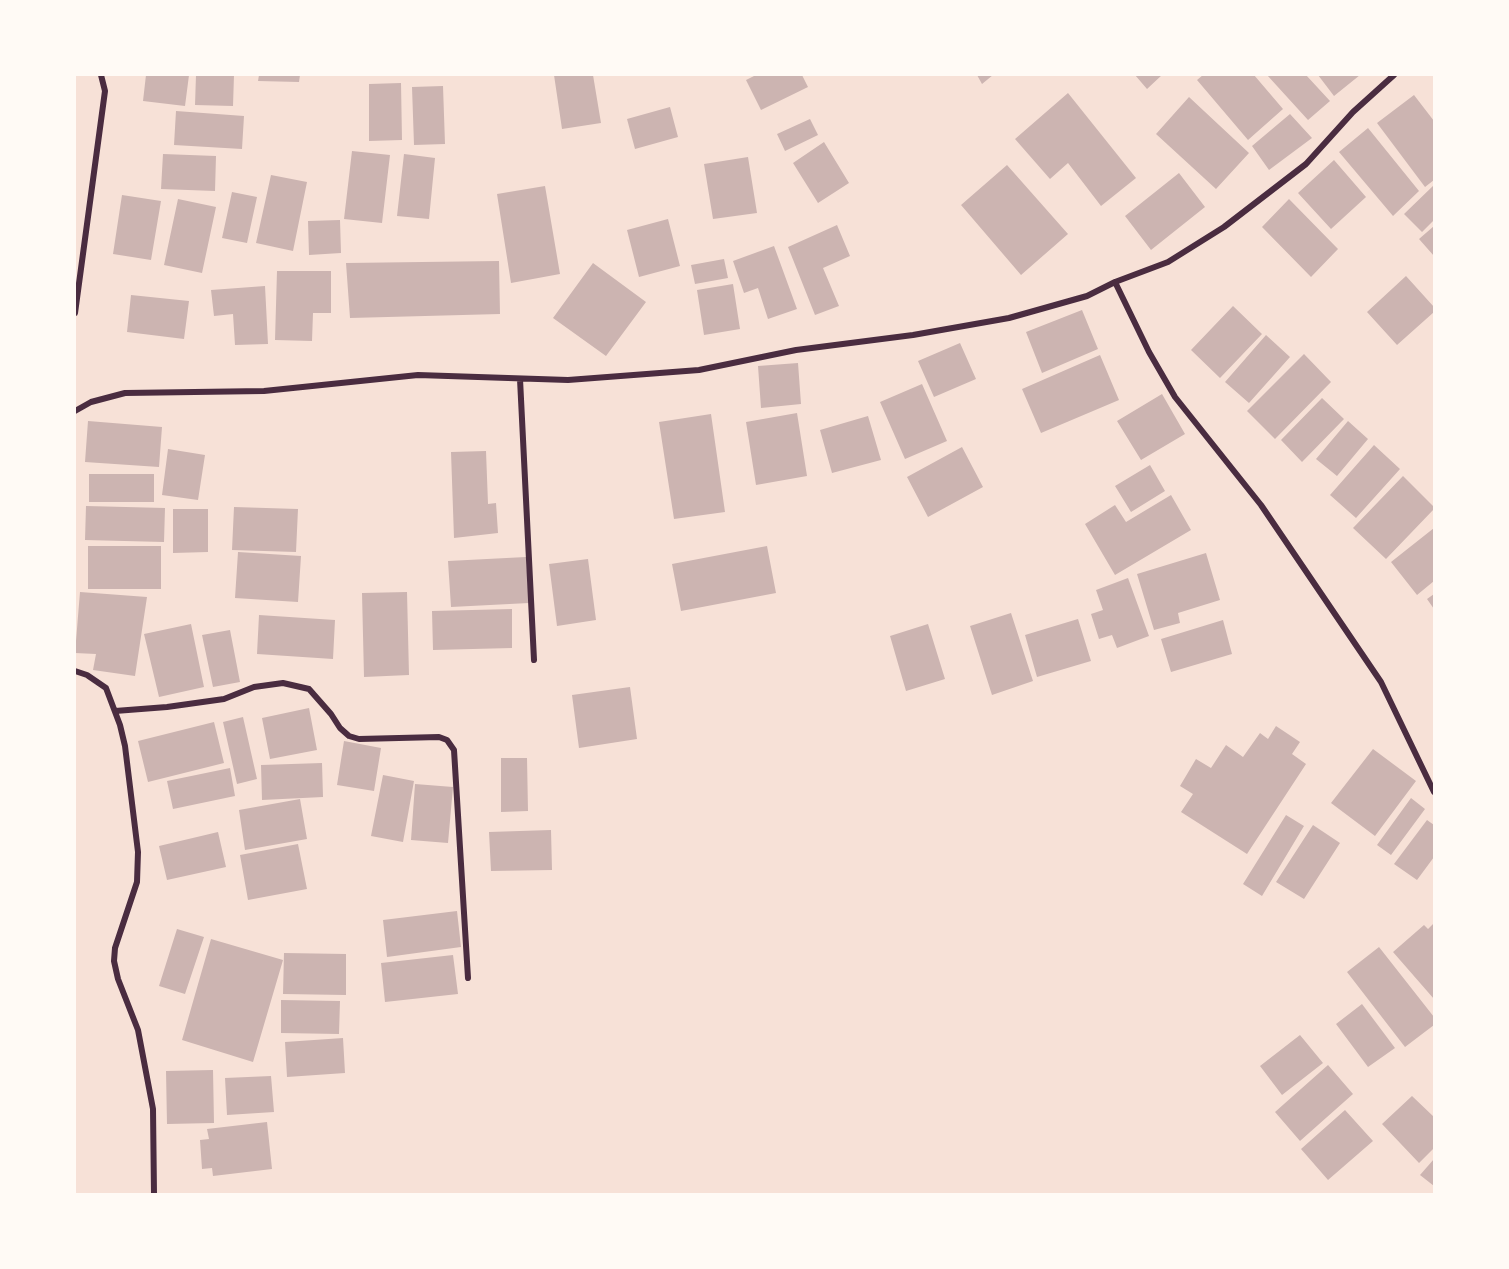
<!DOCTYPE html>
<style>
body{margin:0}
#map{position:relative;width:1509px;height:1269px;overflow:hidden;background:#f7e1d7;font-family:Jost,sans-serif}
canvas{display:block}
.frame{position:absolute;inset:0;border:76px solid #fffaf5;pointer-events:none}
</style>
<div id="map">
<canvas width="1509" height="1269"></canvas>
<div class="frame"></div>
</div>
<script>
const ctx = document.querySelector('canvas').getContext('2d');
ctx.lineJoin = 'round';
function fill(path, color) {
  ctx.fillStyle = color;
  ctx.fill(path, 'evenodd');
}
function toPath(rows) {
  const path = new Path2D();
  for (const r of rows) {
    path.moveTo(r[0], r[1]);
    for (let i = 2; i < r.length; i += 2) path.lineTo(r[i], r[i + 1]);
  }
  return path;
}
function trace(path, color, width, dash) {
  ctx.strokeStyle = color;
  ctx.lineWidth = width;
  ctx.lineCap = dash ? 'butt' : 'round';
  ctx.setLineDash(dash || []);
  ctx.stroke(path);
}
fill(toPath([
 [146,75,189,75,185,106,143,101],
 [196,75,234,75,233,106,195,105],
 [259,75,300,75,299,82,258,81],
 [554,75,593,75,601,123,562,129],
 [756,75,802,75,808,87,761,110,746,80],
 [977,75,993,75,982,84],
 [1135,75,1162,75,1147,89],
 [1203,75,1254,75,1283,109,1248,140,1197,80],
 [1267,75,1306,75,1330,101,1308,120],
 [1318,75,1360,75,1334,96],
 [401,83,402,140,369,141,369,84],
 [443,86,445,144,414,145,412,87],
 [1068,93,1136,178,1101,206,1068,163,1050,179,1015,139],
 [1414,95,1434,121,1434,180,1425,187,1377,123],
 [1189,97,1249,153,1216,189,1156,134],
 [670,107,678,137,635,149,627,119],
 [176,111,244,116,242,149,174,145],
 [1290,114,1312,138,1269,170,1252,146],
 [810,119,818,135,785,151,777,134],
 [1368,128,1419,191,1393,216,1339,152],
 [824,142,849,183,818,203,793,163],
 [352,151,390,155,382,223,344,219],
 [163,154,216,156,215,191,161,189],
 [404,154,435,158,429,219,397,216],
 [748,157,757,213,713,219,704,164],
 [1334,160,1366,197,1331,229,1298,193],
 [1007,165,1068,234,1021,275,961,205],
 [1179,173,1205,207,1151,250,1125,216],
 [271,175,307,182,293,251,256,243],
 [1434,185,1434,220,1422,232,1404,214],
 [545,186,560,274,511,283,497,194],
 [232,192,257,197,247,243,222,238],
 [122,195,161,201,151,260,113,254],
 [178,199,216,207,202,273,164,265],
 [1289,199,1338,249,1311,277,1262,227],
 [668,219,680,266,639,277,627,230],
 [340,220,341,253,309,255,308,221],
 [837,225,850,256,823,268,839,306,815,315,788,247],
 [1434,226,1434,256,1419,239],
 [774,246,797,309,768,319,758,288,744,293,733,261],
 [724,259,728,278,695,284,691,265],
 [499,261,500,314,350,318,346,263],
 [593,263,646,302,606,356,553,318],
 [277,271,331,271,331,313,313,313,312,341,275,340],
 [1406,276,1434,307,1434,312,1397,345,1367,312],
 [733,284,740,329,704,335,697,290],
 [265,286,268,344,235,345,233,314,214,316,211,290],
 [131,295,189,301,184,339,127,332],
 [1233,306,1262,334,1220,378,1191,350],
 [1082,310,1098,349,1042,373,1026,332],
 [1266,335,1290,357,1249,403,1225,382],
 [960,343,976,379,934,397,918,361],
 [1304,354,1331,382,1275,439,1247,411],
 [1100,355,1119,400,1041,433,1022,389],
 [798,363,801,404,761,408,758,366],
 [922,384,947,441,905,459,880,402],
 [1162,394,1185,434,1141,460,1117,421],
 [1322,398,1344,419,1302,462,1281,440],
 [797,413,807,476,756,485,746,422],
 [711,414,725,512,674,519,659,422],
 [868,416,881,460,832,473,820,430],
 [88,421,162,427,159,467,85,462],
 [1348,421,1368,439,1337,476,1316,459],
 [1374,445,1400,469,1356,518,1330,495],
 [962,447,983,487,928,517,907,477],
 [168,449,205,455,198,500,162,495],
 [486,451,488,504,496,503,498,533,454,538,451,452],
 [1150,465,1165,491,1131,512,1115,486],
 [89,474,154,474,154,502,89,502],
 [1403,476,1434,507,1434,509,1386,559,1353,528],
 [1171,495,1191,530,1115,575,1085,524,1115,505,1126,522],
 [86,506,165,508,164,542,85,540],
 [234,507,298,509,296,552,232,550],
 [173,509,208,509,208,552,173,553],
 [1434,528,1434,581,1417,595,1391,562],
 [88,546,161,546,161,589,88,589],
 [767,546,776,593,681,611,672,564],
 [238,552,301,556,298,602,235,598],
 [1206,553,1220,600,1178,613,1180,623,1154,630,1137,574],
 [526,557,529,603,451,607,448,561],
 [588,559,596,620,557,626,549,564],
 [1128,578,1149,636,1117,648,1112,635,1099,639,1091,614,1103,610,1096,590],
 [80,592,147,597,135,676,93,670,96,654,75,653],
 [407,592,409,675,364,677,362,593],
 [1434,594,1434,609,1427,599],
 [512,609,512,648,433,650,432,611],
 [1011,613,1033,681,992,695,970,626],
 [259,615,335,620,333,659,257,654],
 [1078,619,1091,661,1037,677,1025,635],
 [1223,620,1232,654,1171,672,1161,639],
 [191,624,204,687,159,697,144,634],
 [928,624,945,679,906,691,890,636],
 [230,630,240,682,213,687,202,635],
 [630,687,637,739,579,748,572,695],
 [309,708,317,750,270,759,262,718],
 [243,717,257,779,237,784,223,722],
 [214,722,224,763,148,782,138,741],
 [1276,726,1300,742,1292,754,1306,764,1247,854,1181,812,1193,794,1180,786,1196,759,1211,768,1226,745,1243,757,1260,733,1268,739],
 [344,741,381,748,374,791,337,785],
 [1373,749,1416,781,1375,836,1331,803],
 [501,758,527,758,528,811,501,812],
 [322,763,323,797,262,800,261,765],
 [230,768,235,796,173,809,167,781],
 [383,775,414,781,403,842,371,836],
 [415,784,453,787,448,843,411,840],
 [1411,798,1425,809,1391,855,1377,845],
 [300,799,307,839,245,850,239,810],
 [1286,815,1304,826,1262,896,1243,884],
 [1427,820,1434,825,1434,857,1417,880,1394,864],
 [1313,825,1340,843,1304,899,1276,882],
 [551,830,552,870,491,871,489,832],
 [218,832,226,867,167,880,159,846],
 [298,844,307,889,248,900,240,855],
 [457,911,461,947,387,957,383,920],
 [1434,923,1434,999,1393,952,1424,925,1428,929],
 [177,929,204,937,185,994,159,986],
 [211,939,283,960,253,1062,182,1040],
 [1379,947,1434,1017,1434,1025,1405,1047,1347,972],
 [284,953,346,954,346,995,283,994],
 [453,955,458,994,385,1002,381,963],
 [281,1000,340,1001,339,1034,281,1033],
 [1362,1004,1395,1048,1368,1067,1336,1024],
 [1300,1035,1323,1063,1282,1095,1260,1066],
 [343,1038,345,1073,287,1077,285,1042],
 [1328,1065,1353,1094,1300,1141,1275,1112],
 [213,1070,214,1123,167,1124,166,1071],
 [271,1076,274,1112,227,1115,225,1078],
 [1412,1096,1434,1117,1434,1148,1419,1163,1382,1124],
 [1345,1110,1373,1141,1328,1180,1301,1149],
 [267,1122,272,1169,213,1176,212,1168,202,1169,200,1140,209,1139,207,1129],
 [1434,1159,1434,1186,1420,1175]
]), '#ccb4b1');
trace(toPath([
 [1115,282,1149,352,1175,397,1261,505,1381,682,1434,792],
 [75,313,105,91,101,75],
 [520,379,534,660],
 [75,411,91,402,125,393,264,391,418,375,568,380,699,370,796,350,913,335,1009,318,1087,296,1115,282,1168,262,1224,227,1306,164,1353,112,1394,75],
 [75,671,87,675,106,688,120,725,125,746,138,852,137,882,115,948,114,961,118,979,138,1030,153,1109,154,1194],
 [115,711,167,707,224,699,254,687,283,683,309,689,331,714,340,728,349,736,359,739,439,737,447,740,454,750,468,978]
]), '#4a2c40', 6);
</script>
